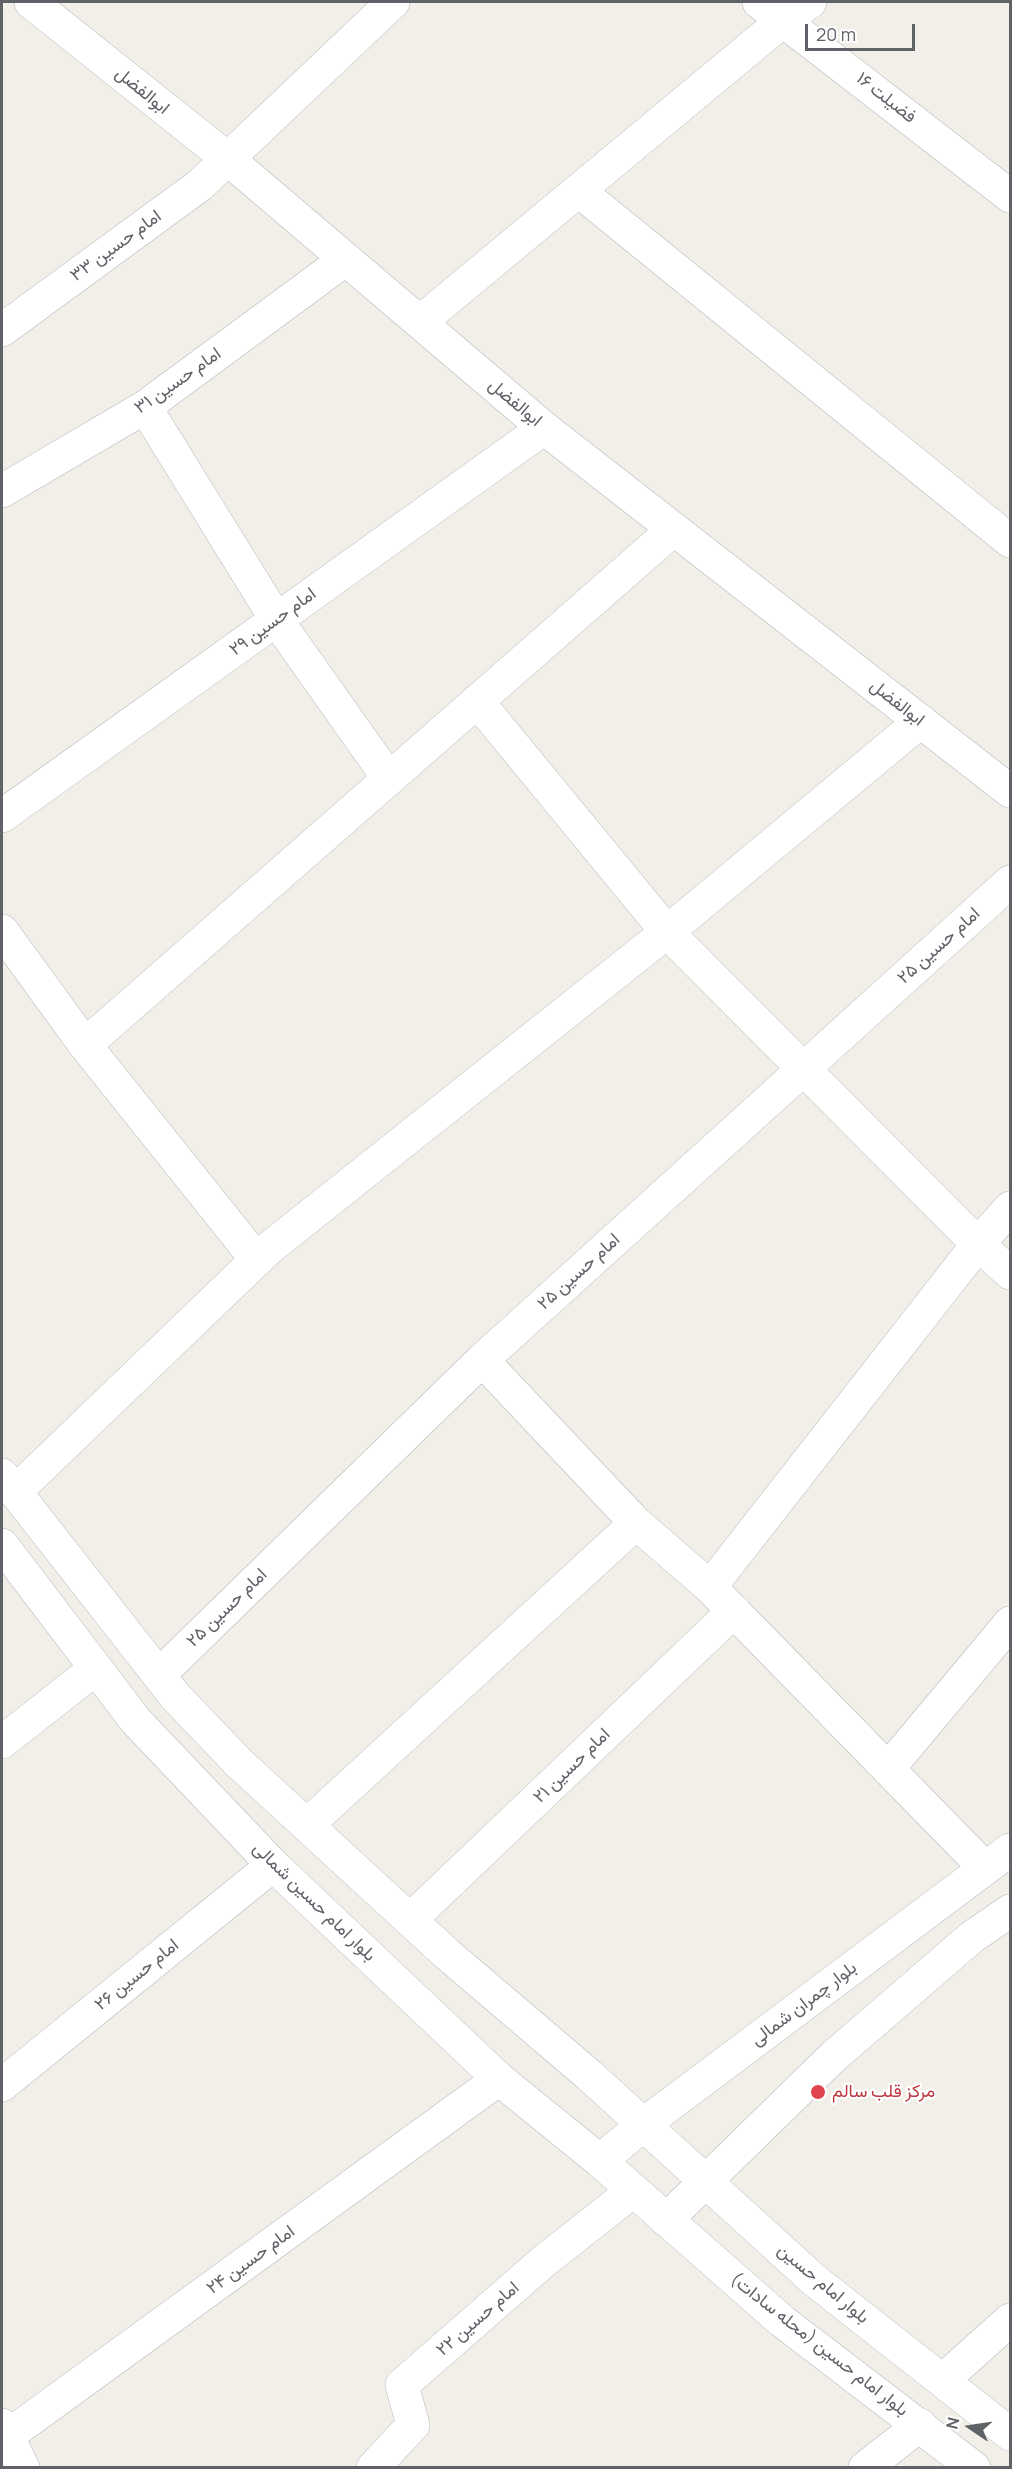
<!DOCTYPE html>
<meta charset="utf-8">
<style>
body{margin:0}
#map{position:relative;width:1012px;height:2469px;overflow:hidden;background:#f1efe8;font-family:Manrope,sans-serif}
canvas{display:block}
.frame{position:absolute;inset:0;border:3px solid #5f6368;pointer-events:none}
.north{position:absolute;left:940px;top:2397px;width:60px;height:60px;-webkit-text-stroke:4px #fff;paint-order:stroke;rotate:283deg;font-size:16px;font-weight:700;line-height:24px;text-align:center;color:#5f6368}
.north::after{content:'';display:block;margin:auto;width:21px;height:27px;background:#5f6368;clip-path:polygon(50% 0,100% 100%,50% 72%,0 100%)}
.scale{position:absolute;left:805px;top:24px;width:110px;height:27px;box-sizing:border-box;border:3px solid #5f6368;border-top:0;padding-left:8px;font-size:18px;line-height:21px;white-space:nowrap;color:#5f6368;-webkit-text-stroke:4px #fff;paint-order:stroke}
</style>
<div id="map">
<canvas width="1012" height="2469"></canvas>
<div class="frame"></div>
<div class="north">N</div>
<div class="scale">20 m</div>
</div>
<script>
const ctx = document.querySelector('canvas').getContext('2d');
ctx.lineJoin = 'round';
function toPath(rows) {
  const path = new Path2D();
  for (const r of rows) {
    path.moveTo(r[0], r[1]);
    for (let i = 2; i < r.length; i += 2) path.lineTo(r[i], r[i + 1]);
  }
  return path;
}
function trace(path, color, width, dash) {
  ctx.strokeStyle = color;
  ctx.lineWidth = width;
  ctx.lineCap = dash ? 'butt' : 'round';
  ctx.setLineDash(dash || []);
  ctx.stroke(path);
}
function drawText(font, color, halo, rows, align = 'center') {
  ctx.font = font + ' Manrope,Vazirmatn,sans-serif';
  ctx.lineWidth = 4.5;
  ctx.setLineDash([]);
  ctx.textBaseline = 'middle';
  ctx.strokeStyle = halo;
  ctx.fillStyle = color;
  for (const [text, x, y, turn = 0] of rows) {
    ctx.save();
    ctx.translate(x, y);
    ctx.rotate((+turn || 0) * Math.PI / 180);
    ctx.textAlign = isNaN(turn) ? turn : align;
    if (halo) ctx.strokeText(text, 0, 0);
    ctx.fillText(text, 0, 0);
    ctx.restore();
  }
}
const street = toPath([
 [31,2,228,159,544,428,1010,791],
 [759,2,1010,196],
 [579,191,1010,541],
 [420,322,785,19,810,2],
 [2,330,200,185,393,2],
 [145,407,276,619,389,779],
 [2,491,145,407,346,259],
 [477,701,667,932,978,1244,1010,1273],
 [2,816,544,428],
 [2,931,85,1045,257,1260],
 [85,1045,674,529],
 [482,1360,636,1523],
 [15,1492,268,1249,667,932,921,721],
 [710,1587,978,1244,1010,1208],
 [159,1675,482,1360,1010,882],
 [2,1742,95,1669],
 [888,1769,1010,1623],
 [307,1825,636,1523,710,1587,985,1868],
 [410,1920,734,1611],
 [943,2380,1010,2320],
 [2,2425,23,2468],
 [2,2440,499,2079],
 [373,2468,413,2425,402,2385,544,2261,633,2191],
 [865,2468,920,2425]
]);
const secondary = toPath([
 [2,1475,175,1696,239,1763,447,1954,589,2075,814,2280,1010,2434],
 [2,1545,136,1721,273,1865,499,2079,600,2161,782,2321,974,2468],
 [2,2085,273,1865],
 [600,2161,644,2124,1010,1850],
 [666,2220,834,2056,972,1937,1010,1911]
]);
trace(street, '#b5b8bc', 34);
trace(secondary, '#b6babf', 34);
trace(street, '#fff', 33);
trace(secondary, '#fff', 33);
for (const [x, y, r, color] of [
 [818,2092,8,"#e0444e"]
]) {
  const dot = new Path2D();
  dot.arc(x, y, r, 0, 2 * Math.PI);
  ctx.fillStyle = color;
  ctx.fill(dot);
  trace(dot, '#fff', 2);
}
drawText('18px', '#5f6368', '#fff', [
 ["ابوالفضل",142,91,39],
 ["فضیلت ۱۶",886,98,38],
 ["امام حسین ۳۳",116,246,-36],
 ["امام حسین ۳۱",178,381,-35],
 ["ابوالفضل",515,403,40],
 ["امام حسین ۲۹",273,622,-36],
 ["ابوالفضل",897,703,38],
 ["امام حسین ۲۵",939,946,-42],
 ["امام حسین ۲۵",579,1272,-42],
 ["امام حسین ۲۵",227,1608,-44],
 ["امام حسین ۲۱",572,1766,-44],
 ["بلوار امام حسین شمالی",314,1902,44],
 ["امام حسین ۲۶",137,1975,-39],
 ["بلوار چمران شمالی",804,2004,-37],
 ["امام حسین ۲۴",251,2260,-36],
 ["بلوار امام حسین",823,2284,40],
 ["امام حسین ۲۲",478,2319,-41],
 ["بلوار امام حسین (محله سادات)",819,2345,38]
]);
drawText('18px', '#be3a42', '#fff', [
 ["مرکز قلب سالم",832,2092]
], 'left');
</script>
